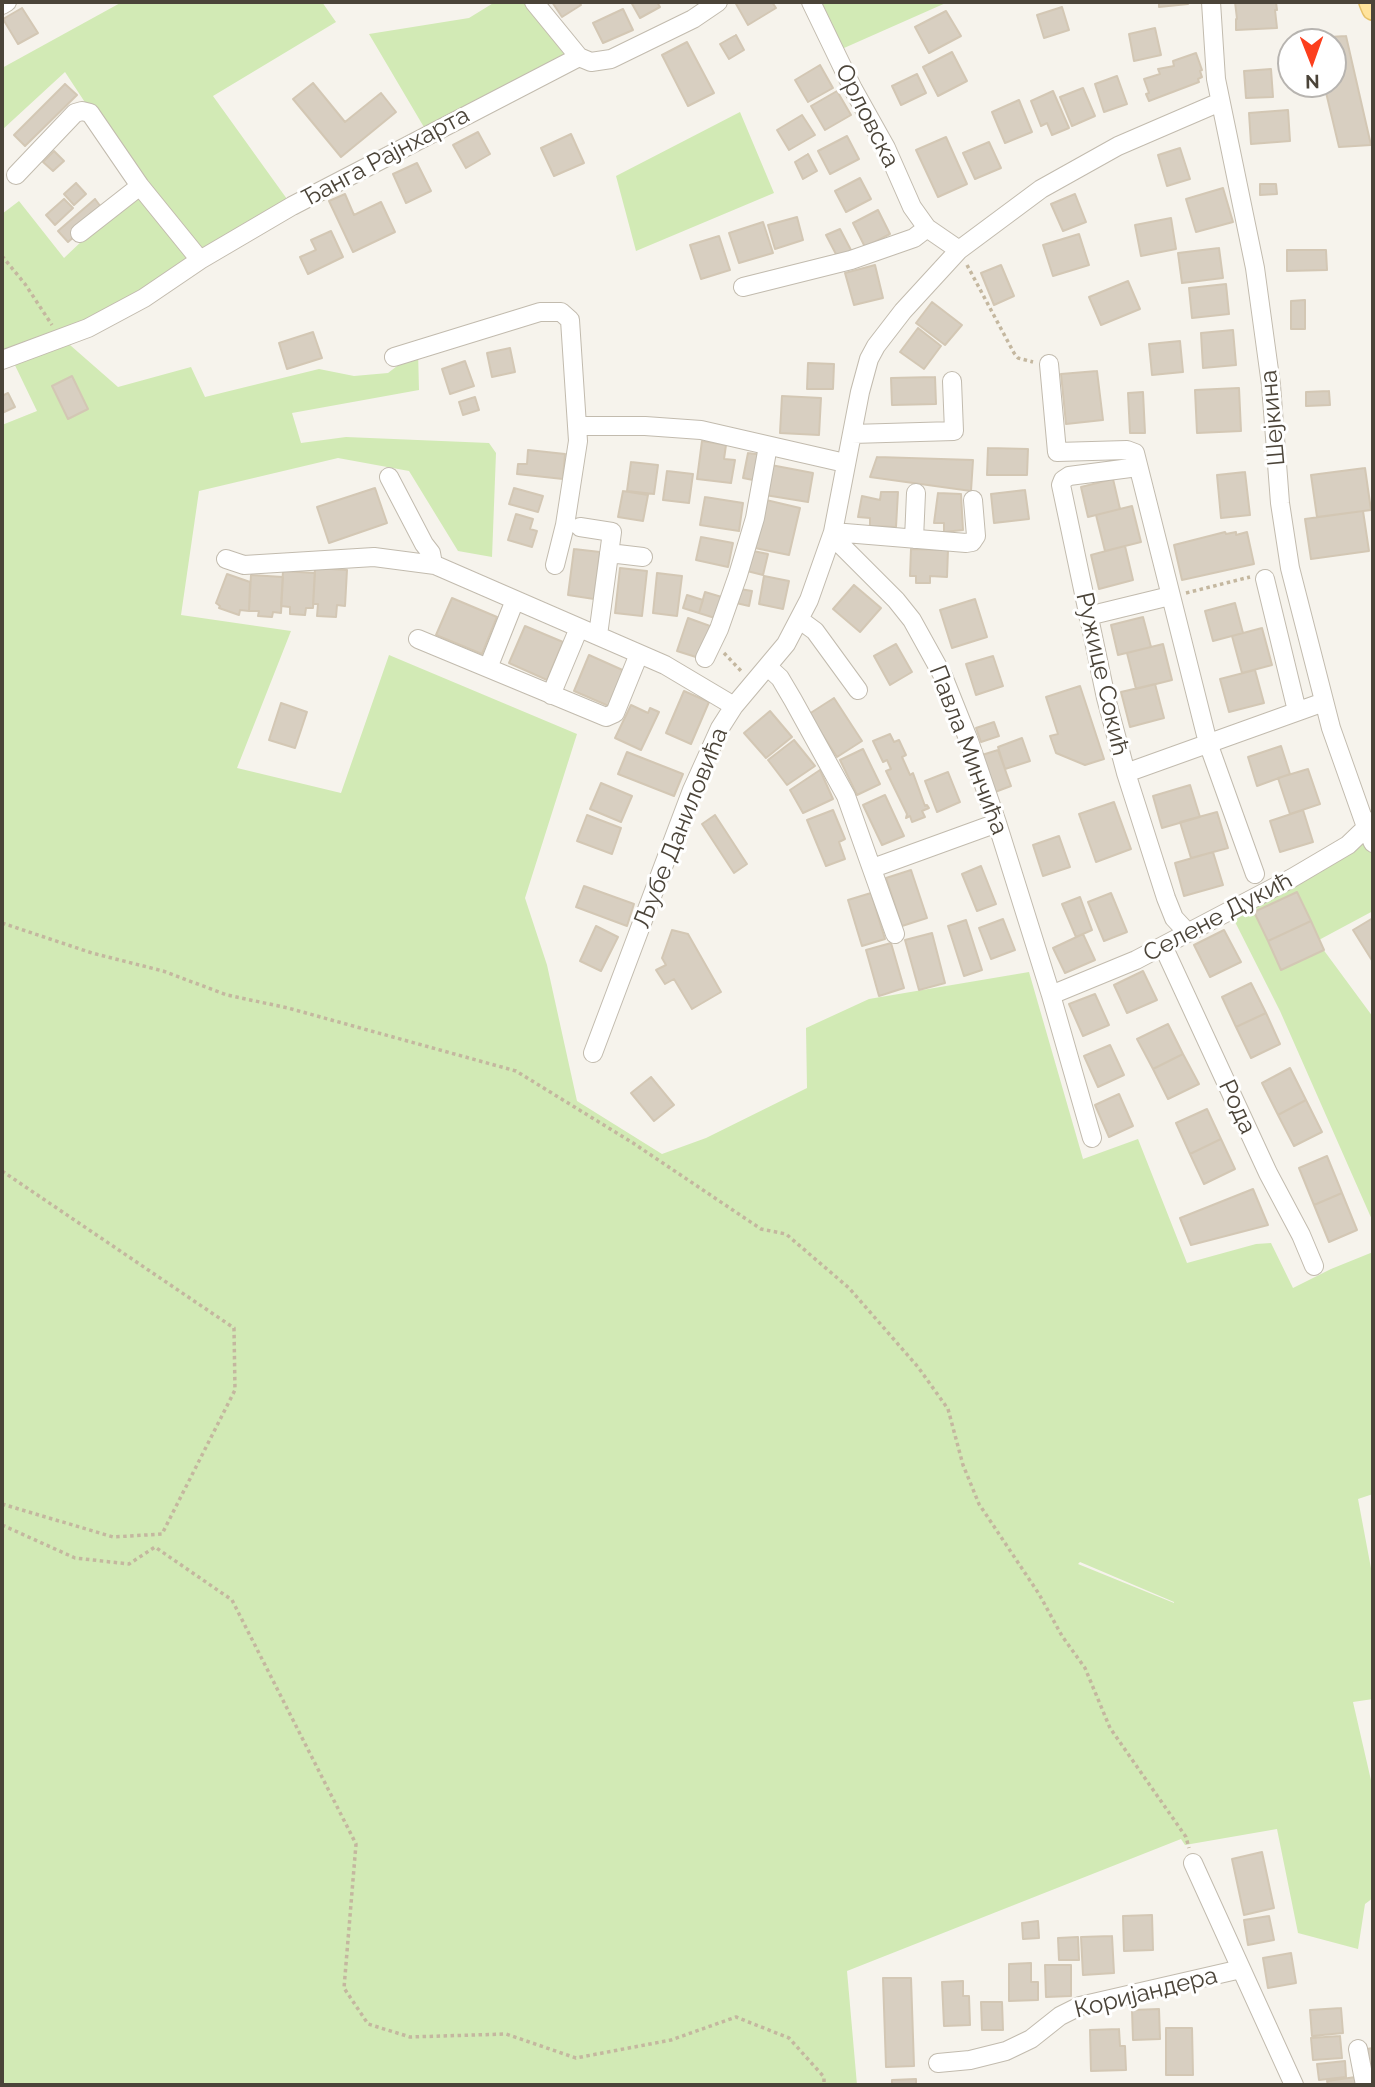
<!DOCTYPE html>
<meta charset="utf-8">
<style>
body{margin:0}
#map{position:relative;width:1375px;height:2087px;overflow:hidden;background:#f6f3ec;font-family:Raleway,sans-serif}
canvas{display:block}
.frame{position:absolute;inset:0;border:4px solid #4b4439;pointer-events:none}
.north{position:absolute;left:1277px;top:28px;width:70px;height:70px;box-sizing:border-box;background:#fff;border:2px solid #b7b4b0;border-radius:50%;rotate:179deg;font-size:19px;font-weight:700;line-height:28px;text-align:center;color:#4b4439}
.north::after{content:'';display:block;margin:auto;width:24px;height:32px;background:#fc3f1d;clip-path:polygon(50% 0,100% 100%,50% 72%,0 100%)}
</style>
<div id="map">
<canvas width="1375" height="2087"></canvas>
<div class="frame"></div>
<div class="north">N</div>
</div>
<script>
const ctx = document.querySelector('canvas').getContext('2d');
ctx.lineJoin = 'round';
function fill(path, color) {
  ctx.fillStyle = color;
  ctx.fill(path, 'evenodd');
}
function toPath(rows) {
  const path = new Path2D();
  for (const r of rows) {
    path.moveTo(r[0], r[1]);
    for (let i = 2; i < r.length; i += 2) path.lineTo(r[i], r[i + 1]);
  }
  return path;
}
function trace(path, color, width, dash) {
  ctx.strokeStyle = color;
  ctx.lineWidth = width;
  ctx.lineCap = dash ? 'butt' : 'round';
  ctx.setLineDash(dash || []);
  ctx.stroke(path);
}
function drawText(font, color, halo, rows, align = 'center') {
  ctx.font = font + ' Raleway,sans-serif';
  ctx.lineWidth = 6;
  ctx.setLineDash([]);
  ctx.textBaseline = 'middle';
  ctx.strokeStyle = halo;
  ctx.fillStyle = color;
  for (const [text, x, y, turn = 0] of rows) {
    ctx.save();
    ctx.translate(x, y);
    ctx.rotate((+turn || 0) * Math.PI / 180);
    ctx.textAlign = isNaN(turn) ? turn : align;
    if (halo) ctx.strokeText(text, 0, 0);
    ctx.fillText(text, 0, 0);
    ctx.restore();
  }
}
fill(toPath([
 [122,2,322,2,336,22,213,96,292,206,62,338,118,387,191,367,205,397,319,369,354,376,388,373,418,350,419,390,292,413,301,443,346,437,489,443,496,453,492,557,458,551,409,471,338,458,199,491,181,615,291,631,237,768,341,793,389,655,577,734,525,898,547,965,577,1101,662,1154,706,1138,807,1088,806,1028,869,999,1029,972,1083,1159,1138,1139,1187,1263,1256,1244,1271,1243,1293,1288,1331,1269,1373,1252,1373,1494,1358,1499,1373,1579,1373,1699,1353,1702,1373,1789,1373,1898,1365,1904,1358,1949,1298,1933,1277,1829,1185,1845,1181,1839,847,1971,857,2085,2,2085,2,425,37,411,11,357,2,360,2,214,19,201,64,258,140,186,65,72,2,130,2,68],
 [1080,1562,1174,1602,1174,1603,1078,1564],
 [495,2,534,2,579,57,428,134,369,34,469,18],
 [811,2,948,2,835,52],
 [740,112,774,193,636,251,616,176],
 [1366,827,1373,843,1373,911,1317,941,1373,1017,1373,1222,1280,1011,1229,910]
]), '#d2eab5');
const building = toPath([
 [552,2,579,2,581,5,562,17,552,2],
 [631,2,657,2,660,7,640,18,631,2],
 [735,2,772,2,776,8,748,25,735,2],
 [1159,2,1188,2,1188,4,1159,7,1159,2],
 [1235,2,1276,2,1277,10,1275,10,1277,28,1236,30,1236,19,1237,19,1235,2],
 [1062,7,1069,30,1044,38,1037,15,1062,7],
 [22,8,38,33,18,44,3,19,22,8],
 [623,9,633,30,603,43,593,23,623,9],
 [946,11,961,36,929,53,915,27,946,11],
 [1155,28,1161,55,1134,61,1129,34,1155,28],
 [736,35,744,50,729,59,720,44,736,35],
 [1346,36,1371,145,1339,147,1324,84,1333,84,1333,42,1314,42,1313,38,1346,36],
 [687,42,714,93,688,106,662,55,687,42],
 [952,52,967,81,938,96,923,67,952,52],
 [1196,53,1202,70,1200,71,1202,77,1198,79,1199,82,1149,101,1146,94,1149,93,1144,79,1160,74,1158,69,1174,66,1173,61,1196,53],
 [820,65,833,88,808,102,795,80,820,65],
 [1271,69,1273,97,1246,98,1244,71,1271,69],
 [917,74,926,93,901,105,892,86,917,74],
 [1117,76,1127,104,1104,112,1095,84,1117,76],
 [313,83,345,122,381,93,396,112,341,157,293,99,313,83],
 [65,84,77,95,25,146,14,135,65,84],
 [1083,88,1095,116,1072,126,1060,97,1083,88],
 [837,91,851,115,825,130,811,106,837,91],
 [1053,91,1069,128,1052,135,1047,123,1041,126,1031,101,1053,91],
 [1019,100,1032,132,1005,143,992,112,1019,100],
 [1288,110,1290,141,1251,144,1249,113,1288,110],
 [802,115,815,135,789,150,777,130,802,115],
 [478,132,490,154,466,168,453,145,478,132],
 [571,134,584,163,554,176,541,148,571,134],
 [847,136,859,159,830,174,818,151,847,136],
 [946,137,967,184,938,197,916,150,946,137],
 [989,142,1001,168,975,179,963,153,989,142],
 [1180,148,1190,179,1167,186,1158,155,1180,148],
 [54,151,64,161,53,171,43,162,54,151],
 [808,154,817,171,803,179,795,162,808,154],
 [417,163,431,191,406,203,393,174,417,163],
 [860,178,871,199,846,212,835,191,860,178],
 [76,183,86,194,74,205,64,194,76,183],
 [1260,184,1276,184,1277,194,1260,195,1260,184],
 [1223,188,1233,222,1196,232,1186,199,1223,188],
 [345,194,354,215,381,202,395,232,353,252,329,201,345,194],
 [1075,194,1086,222,1063,231,1051,204,1075,194],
 [64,199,73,208,55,225,46,215,64,199],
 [95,199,104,211,68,242,58,231,95,199],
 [878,210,890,234,865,247,853,223,878,210],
 [797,217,803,240,775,249,768,225,797,217],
 [1171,218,1176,249,1141,256,1135,225,1171,218],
 [763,222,773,253,739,263,729,233,763,222],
 [840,229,852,252,838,258,826,235,840,229],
 [331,231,343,257,308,274,300,257,316,250,311,240,331,231],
 [1079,234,1089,265,1053,276,1043,245,1079,234],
 [719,236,730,270,701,279,690,245,719,236],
 [1219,248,1223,278,1182,283,1178,253,1219,248],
 [1287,250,1326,250,1327,270,1287,271,1287,250],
 [875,265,883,298,854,305,845,273,875,265],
 [1001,265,1014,296,994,305,981,273,1001,265],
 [1128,281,1140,309,1101,325,1089,297,1128,281],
 [1226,284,1229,314,1192,318,1189,288,1226,284],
 [1305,300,1305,329,1291,329,1291,301,1305,300],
 [932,302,962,325,945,345,916,323,932,302],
 [918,328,941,346,924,369,900,352,918,328],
 [1233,330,1236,365,1203,368,1201,333,1233,330],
 [313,332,322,358,287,369,279,343,313,332],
 [1180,341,1183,372,1152,375,1149,344,1180,341],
 [510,348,515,372,492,377,487,353,510,348],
 [465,361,474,386,450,394,442,369,465,361],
 [808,363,834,364,833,389,807,389,808,363],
 [1097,371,1103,420,1066,424,1061,374,1097,371],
 [72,376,88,409,68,419,52,386,72,376],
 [935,377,936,404,892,405,891,378,935,377],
 [1239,388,1241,431,1197,433,1195,390,1239,388],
 [1329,391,1330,405,1306,406,1306,392,1329,391],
 [1143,392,1145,433,1130,433,1128,393,1143,392],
 [8,393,15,407,2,413,2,396,8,393],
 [782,396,821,398,819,435,780,433,782,396],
 [475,397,479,410,463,415,459,402,475,397],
 [702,441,726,445,724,459,735,460,731,483,697,479,702,441],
 [988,448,1028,449,1027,475,987,475,988,448],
 [528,450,565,454,563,479,517,474,518,464,527,464,528,450],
 [748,453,763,455,758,481,743,478,748,453],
 [877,457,973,460,971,491,870,477,877,457],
 [631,462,658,465,654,494,627,491,631,462],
 [771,465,813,473,808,502,765,495,771,465],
 [1365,468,1371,510,1317,517,1311,475,1365,468],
 [667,471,693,474,689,503,663,500,667,471],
 [1245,472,1250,515,1221,518,1217,475,1245,472],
 [1113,479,1120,509,1088,517,1081,487,1113,479],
 [375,488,387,523,329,543,317,507,375,488],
 [514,488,543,496,538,512,509,504,514,488],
 [1025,490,1029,519,994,523,991,494,1025,490],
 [623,491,648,495,643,521,618,517,623,491],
 [881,492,898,492,896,527,870,526,870,518,858,517,862,496,880,500,881,492],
 [938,493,961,494,963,530,944,532,944,523,934,523,938,493],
 [705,497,743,503,739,531,700,525,705,497],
 [766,500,800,508,789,555,755,548,766,500],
 [1132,506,1141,542,1105,551,1096,515,1132,506],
 [1363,511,1369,551,1311,559,1305,519,1363,511],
 [516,514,533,519,530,529,537,531,532,547,508,540,516,514],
 [1225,532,1226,534,1236,532,1236,535,1247,532,1254,564,1182,580,1174,545,1225,532],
 [701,537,733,543,728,567,696,560,701,537],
 [1125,546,1133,580,1099,589,1091,555,1125,546],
 [574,549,600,552,594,599,568,595,574,549],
 [911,549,948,550,947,577,930,576,930,583,916,583,916,576,910,576,911,549],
 [748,550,768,554,763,575,743,570,748,550],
 [315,568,347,570,345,606,337,605,336,617,317,616,318,604,313,604,315,568],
 [620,568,647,571,642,616,615,613,620,568],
 [283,571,315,573,313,608,306,608,305,615,290,614,290,607,281,606,283,571],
 [657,573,682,576,677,616,653,613,657,573],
 [227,574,250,582,249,611,240,610,239,615,219,608,220,606,216,603,227,574],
 [251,575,283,577,281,613,273,612,272,617,258,616,259,611,249,611,251,575],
 [764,576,789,581,783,609,759,604,764,576],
 [854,585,881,608,860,632,833,609,854,585],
 [740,589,752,591,749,606,736,603,740,589],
 [705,592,725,598,718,619,699,613,705,592],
 [687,595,703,600,699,613,683,608,687,595],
 [452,598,497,617,482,654,436,635,452,598],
 [975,599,987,637,952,648,940,610,975,599],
 [1235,603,1243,633,1213,641,1205,611,1235,603],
 [1143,617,1151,647,1118,655,1111,625,1143,617],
 [688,618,710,626,699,658,677,651,688,618],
 [525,626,563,642,547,680,509,663,525,626],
 [1262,628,1272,665,1242,673,1232,636,1262,628],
 [896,644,912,672,890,685,874,656,896,644],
 [1163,644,1172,680,1136,689,1127,653,1163,644],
 [589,655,627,672,611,707,574,691,589,655],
 [993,656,1003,686,976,695,966,664,993,656],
 [1255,670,1264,703,1229,712,1220,679,1255,670],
 [1155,684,1164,718,1130,727,1121,692,1155,684],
 [1080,686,1104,759,1085,765,1056,753,1050,736,1058,734,1046,697,1080,686],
 [684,691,709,702,691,744,666,733,684,691],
 [834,698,862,741,837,757,809,714,834,698],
 [281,703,307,712,295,748,269,740,281,703],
 [631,705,648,713,650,708,659,712,641,750,615,738,631,705],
 [770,711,792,737,766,758,744,733,770,711],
 [994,722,999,736,981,742,976,728,994,722],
 [890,734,894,742,899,740,906,755,902,757,910,775,913,773,925,806,927,805,929,808,922,811,925,817,912,822,910,816,906,818,907,814,886,771,891,769,887,760,883,762,873,741,890,734],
 [1022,738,1030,761,1005,769,998,747,1022,738],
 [794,740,815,766,787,785,768,760,794,740],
 [1281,746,1290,774,1257,786,1248,757,1281,746],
 [863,749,880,784,857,795,840,760,863,749],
 [998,750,1011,786,995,792,982,755,998,750],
 [627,752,683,774,674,796,618,774,627,752],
 [1308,769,1320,804,1290,814,1278,778,1308,769],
 [820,770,833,799,803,813,790,790,820,770],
 [948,772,960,802,937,812,925,781,948,772],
 [601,783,632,796,621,822,590,809,601,783],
 [1190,785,1200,817,1162,828,1153,796,1190,785],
 [885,795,904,836,882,845,863,805,885,795],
 [1114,802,1131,849,1096,862,1079,814,1114,802],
 [833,810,845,839,839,842,845,859,826,866,807,820,833,810],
 [1303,810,1313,842,1280,852,1270,821,1303,810],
 [1217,812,1228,848,1191,858,1180,822,1217,812],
 [587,815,621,828,612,854,577,841,587,815],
 [715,815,747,864,734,873,702,824,715,815],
 [1059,836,1070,867,1043,876,1033,845,1059,836],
 [1213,852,1223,885,1184,896,1175,863,1213,852],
 [981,866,996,904,977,911,962,874,981,866],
 [911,870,927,918,902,926,886,878,911,870],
 [584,886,634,904,627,926,576,907,584,886],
 [1297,892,1311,921,1268,941,1254,912,1297,892],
 [871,893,885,939,862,946,848,900,871,893],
 [1111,893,1127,932,1104,941,1088,902,1111,893],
 [1080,897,1092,930,1076,937,1062,904,1080,897],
 [1373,918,1373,962,1353,930,1373,918],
 [1003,919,1015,950,991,959,979,928,1003,919],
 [966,920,982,970,964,976,948,926,966,920],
 [1311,921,1324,950,1281,970,1268,941,1311,921],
 [596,926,618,937,601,971,580,961,596,926],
 [672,930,688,934,721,992,692,1009,674,979,665,984,656,970,666,965,662,958,672,930],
 [1224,930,1241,962,1210,977,1194,945,1224,930],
 [932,933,945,983,919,990,905,940,932,933],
 [1083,934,1095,960,1065,973,1053,948,1083,934],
 [891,943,904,988,879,996,866,950,891,943],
 [1143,971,1157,1000,1127,1013,1114,985,1143,971],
 [1251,983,1266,1013,1236,1027,1222,997,1251,983],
 [1095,994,1109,1025,1083,1036,1069,1004,1095,994],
 [1266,1013,1280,1044,1251,1058,1236,1027,1266,1013],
 [1168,1024,1183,1054,1153,1069,1137,1039,1168,1024],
 [1110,1045,1124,1075,1098,1087,1084,1056,1110,1045],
 [1183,1054,1199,1084,1168,1099,1153,1069,1183,1054],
 [1290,1068,1306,1100,1278,1115,1262,1083,1290,1068],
 [651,1077,674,1105,654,1121,631,1093,651,1077],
 [1119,1094,1133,1126,1109,1137,1095,1105,1119,1094],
 [1306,1100,1322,1132,1294,1146,1278,1115,1306,1100],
 [1207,1109,1221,1139,1190,1154,1176,1123,1207,1109],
 [1221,1139,1235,1169,1204,1184,1190,1154,1221,1139],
 [1327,1156,1342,1193,1314,1205,1299,1168,1327,1156],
 [1253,1189,1268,1225,1191,1245,1180,1218,1253,1189],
 [1342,1193,1357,1230,1329,1242,1314,1205,1342,1193],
 [1262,1852,1274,1908,1244,1915,1232,1859,1262,1852],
 [1152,1915,1153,1950,1124,1951,1123,1916,1152,1915],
 [1269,1916,1274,1940,1248,1945,1244,1920,1269,1916],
 [1038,1921,1039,1938,1023,1939,1022,1923,1038,1921],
 [1112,1936,1114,1973,1083,1975,1081,1937,1112,1936],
 [1078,1937,1079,1960,1059,1960,1058,1938,1078,1937],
 [1291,1953,1296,1983,1268,1988,1263,1958,1291,1953],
 [1031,1963,1031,1982,1038,1982,1038,2000,1009,2001,1009,1964,1031,1963],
 [1045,1965,1071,1965,1071,1996,1046,1997,1045,1965],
 [883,1978,911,1978,914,2066,886,2067,883,1978],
 [963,1981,963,1996,969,1996,970,2025,944,2026,942,1982,963,1981],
 [981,2002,1002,2002,1003,2030,982,2030,981,2002],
 [1341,2008,1343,2033,1312,2036,1310,2010,1341,2008],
 [1159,2009,1160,2039,1133,2040,1132,2010,1159,2009],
 [1166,2028,1192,2028,1193,2075,1166,2075,1166,2028],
 [1119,2029,1120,2046,1125,2046,1126,2070,1091,2071,1090,2030,1119,2029],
 [1340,2036,1342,2058,1313,2060,1311,2038,1340,2036],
 [1373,2048,1373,2067,1369,2068,1367,2049,1373,2048],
 [1345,2061,1346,2077,1319,2080,1317,2064,1345,2061],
 [1356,2077,1358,2085,1328,2085,1327,2081,1356,2077],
 [916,2079,916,2085,892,2085,892,2080,916,2079]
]);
fill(building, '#d8cfc1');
trace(building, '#d3c7b4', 2);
const minor = toPath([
 [534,2,579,57,591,62,611,59,693,19,718,2],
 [811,2,853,89,886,148,912,207,927,228,959,250],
 [1211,2,1216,79,1255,268,1271,385,1280,503,1290,568,1331,728,1366,827,1373,843],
 [2,5,7,2],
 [16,175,75,113,82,111,90,113,140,186,200,260],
 [80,233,140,186],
 [743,287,851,260,914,238,927,228],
 [394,357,540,312,561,312,570,320,578,441,565,525,555,565],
 [2,360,88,328,144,298,200,260,292,206,579,57],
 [1049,364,1057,452,1127,450,1135,453,1208,743,1255,874],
 [577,426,645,426,701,430,845,463],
 [852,434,954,431,952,381],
 [1138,467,1069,476,1063,480,1061,485,1106,698,1126,773,1166,898,1174,918,1188,933],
 [389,477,424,544,431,553,433,564],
 [580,527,612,532,598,635],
 [833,532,966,543,972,542,976,536,973,500],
 [832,536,896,600,912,620,943,676,969,741,997,823,1051,995,1092,1138],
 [914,539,916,493],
 [609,553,643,557],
 [226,559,244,565,374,557,435,565,665,665,734,706],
 [1265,579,1297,711],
 [1088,616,1170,596],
 [800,620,815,631,858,690],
 [418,639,606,717,615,713,639,654],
 [705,658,719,629,738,575,755,518,768,446],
 [768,667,780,678,793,700,846,796,895,934],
 [488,668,515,600],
 [551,695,579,628],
 [1126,773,1324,702],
 [873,868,997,823],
 [1163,946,1268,1173,1301,1235,1314,1266],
 [1051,995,1136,960,1292,878,1348,845,1373,821],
 [593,1053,692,790,720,728,734,706,786,644,809,600,833,532,860,392,869,359,876,346,903,311,959,250,1041,189,1118,146,1220,102],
 [1193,1863,1294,2085],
 [1358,2049,1365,2085],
 [938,2063,970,2060,1006,2051,1031,2039,1060,2016,1080,2006,1241,1969]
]);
const major = toPath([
 [1370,2,1373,9]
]);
trace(minor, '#c2bbae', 20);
trace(major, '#e6c16a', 24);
trace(toPath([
 [2,256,25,284,52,325],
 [967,265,1014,353,1018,358,1033,362],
 [1186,593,1250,577],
 [724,653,743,673],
 [2,923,92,953,163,971,227,995,288,1008,516,1071,633,1143,761,1229,786,1234,849,1288,918,1367,948,1409,963,1465,979,1504,1039,1594,1062,1636,1085,1668,1110,1728,1186,1837,1189,1848],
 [2,1171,234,1328,235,1390,162,1534,113,1537,2,1504],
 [2,1525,75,1558,129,1564,155,1547,232,1600,356,1844,344,1988,368,2024,410,2037,506,2034,576,2058,671,2040,736,2017,789,2038,824,2077,824,2085]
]), '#c4b79f', 3.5, [3.5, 3.5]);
trace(minor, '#fff', 18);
trace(major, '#ffe39c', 21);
drawText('24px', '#4b4439', '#fff', [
 ["Орловска",867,116,63],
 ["Ђанга Рајнхарта",386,157,-28],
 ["Шејкина",1273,418,-95],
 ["Ружице Сокић",1102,674,77],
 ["Павла Минчића",968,750,69],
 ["Љубе Даниловића",681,828,-68],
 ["Селене Дукић",1218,917,-28],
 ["Рода",1237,1107,65],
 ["Коријандера",1146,1993,-14]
]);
</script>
